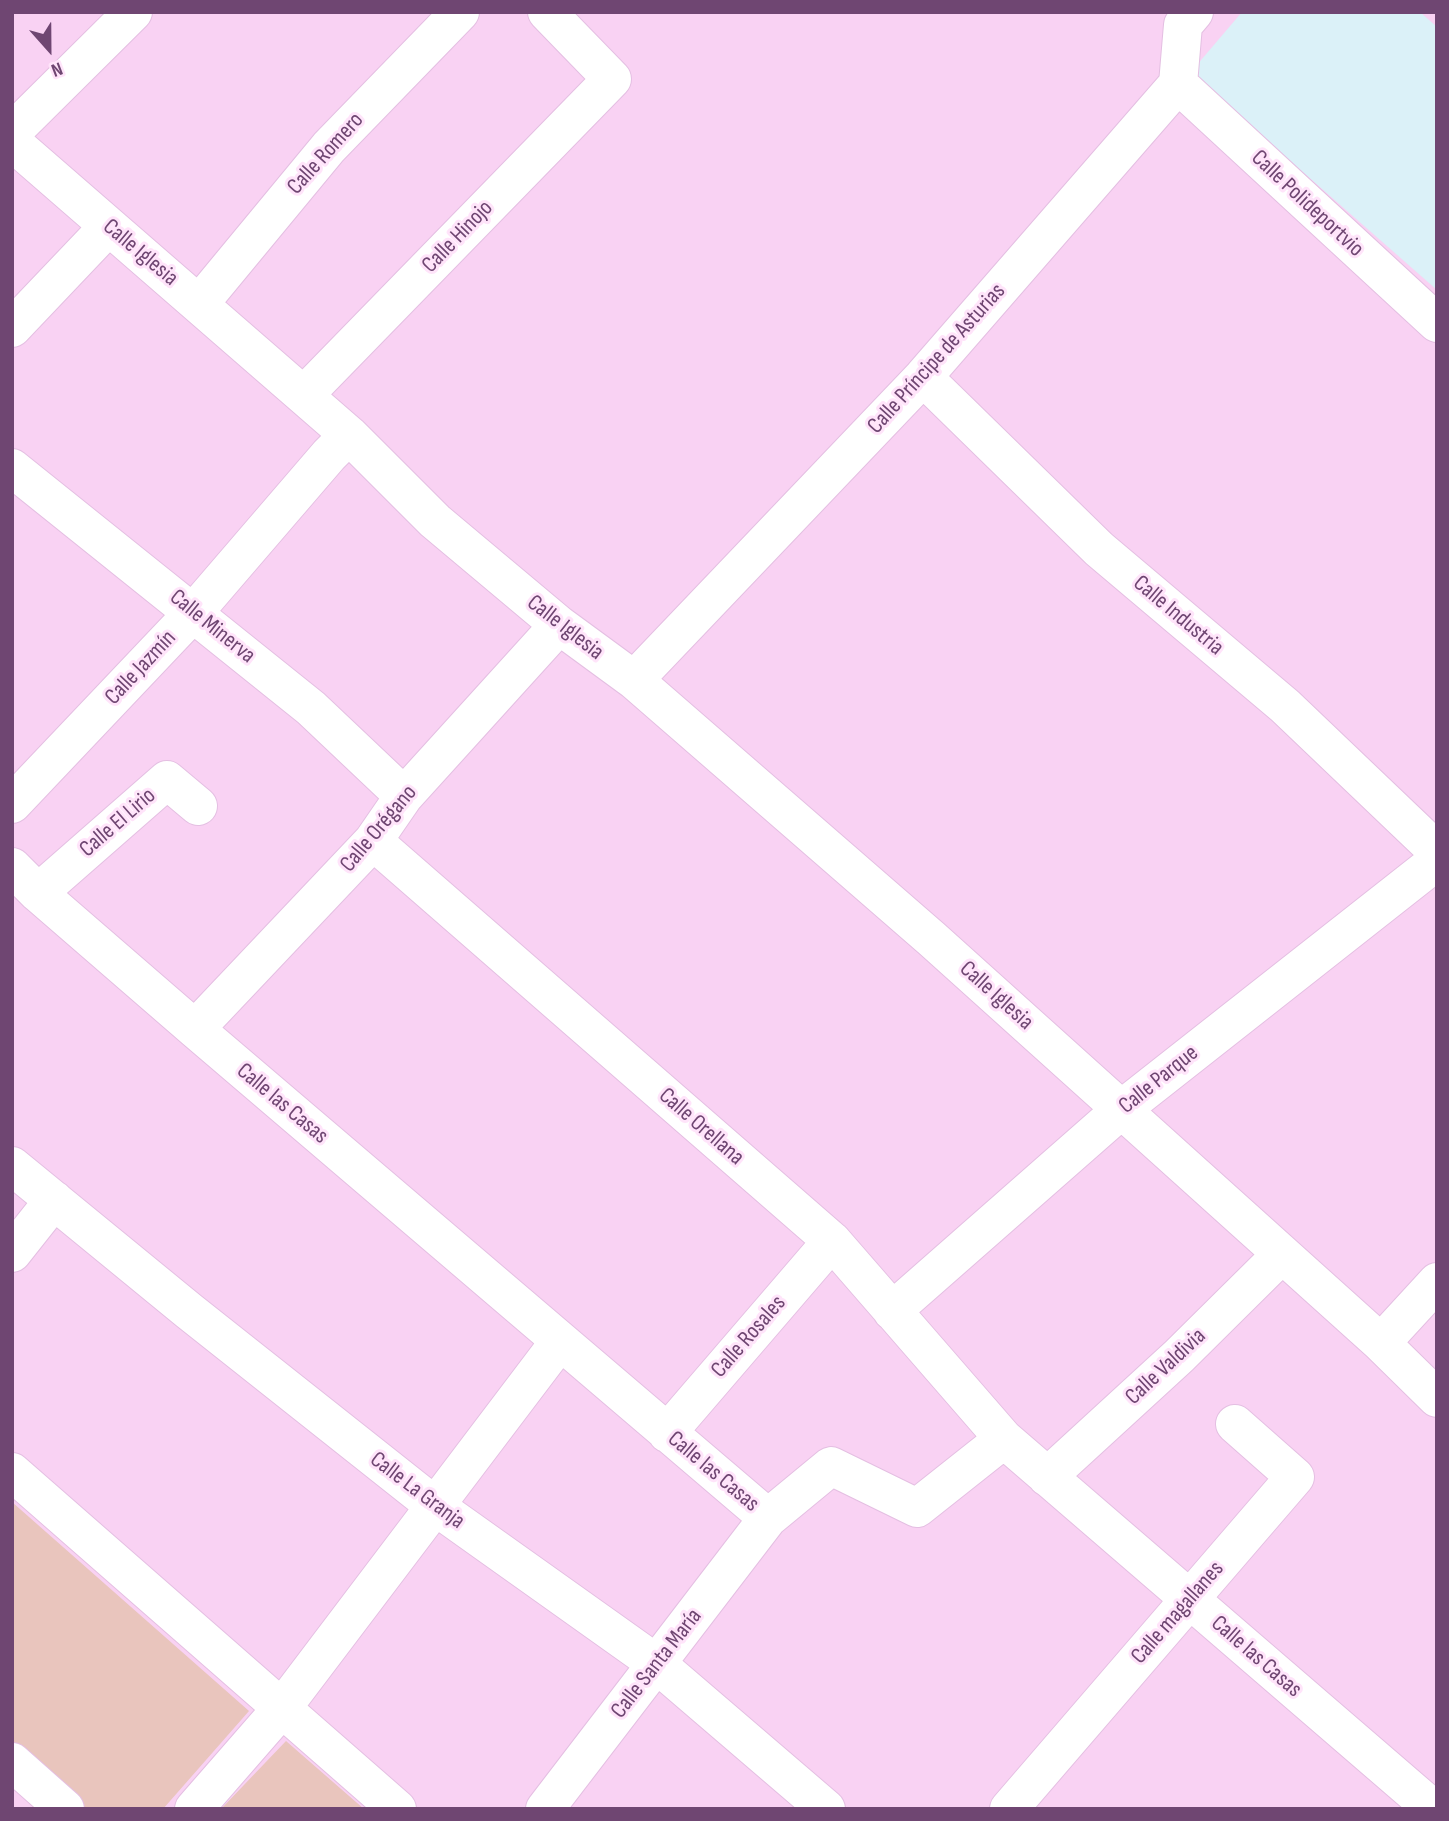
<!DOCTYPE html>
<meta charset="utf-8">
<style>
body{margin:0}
#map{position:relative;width:1449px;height:1821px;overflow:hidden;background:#fcdef6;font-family:"Sofia Sans Condensed",sans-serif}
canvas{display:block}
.frame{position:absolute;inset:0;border:14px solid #6f4672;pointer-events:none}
.north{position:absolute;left:14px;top:14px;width:70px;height:70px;-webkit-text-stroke:5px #ffe4fa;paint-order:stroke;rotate:159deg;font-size:19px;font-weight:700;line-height:28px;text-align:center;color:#6f4672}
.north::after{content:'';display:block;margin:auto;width:24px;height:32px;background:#6f4672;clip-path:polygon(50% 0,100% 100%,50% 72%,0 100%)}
</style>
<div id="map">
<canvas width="1449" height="1821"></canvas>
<div class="frame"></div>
<div class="north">N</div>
</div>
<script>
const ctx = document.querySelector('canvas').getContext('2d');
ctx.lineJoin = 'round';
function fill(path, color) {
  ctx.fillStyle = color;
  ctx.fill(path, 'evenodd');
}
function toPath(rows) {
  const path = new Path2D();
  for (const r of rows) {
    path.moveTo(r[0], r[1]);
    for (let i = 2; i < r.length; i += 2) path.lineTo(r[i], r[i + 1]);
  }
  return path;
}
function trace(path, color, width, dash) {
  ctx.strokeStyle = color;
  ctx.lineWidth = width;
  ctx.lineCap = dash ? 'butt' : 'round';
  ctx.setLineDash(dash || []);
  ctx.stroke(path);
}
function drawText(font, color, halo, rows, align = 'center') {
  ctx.font = font + ' "Sofia Sans Condensed",sans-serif';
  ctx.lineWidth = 6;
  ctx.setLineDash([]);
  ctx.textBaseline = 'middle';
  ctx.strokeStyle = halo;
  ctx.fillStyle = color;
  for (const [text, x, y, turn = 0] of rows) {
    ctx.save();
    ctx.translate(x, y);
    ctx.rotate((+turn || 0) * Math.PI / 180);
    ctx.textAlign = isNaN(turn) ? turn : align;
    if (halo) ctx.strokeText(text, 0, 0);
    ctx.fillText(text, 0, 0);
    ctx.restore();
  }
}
fill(toPath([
 [12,12,1437,12,1437,1809,12,1809]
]), '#f9d2f3');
fill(toPath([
 [1242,12,1420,12,1437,27,1437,290,1190,73]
]), '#dbf1f8');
fill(toPath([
 [12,1502,249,1711,163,1809,84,1809,12,1748],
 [286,1741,364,1809,221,1809]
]), '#e9c5bd');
const minor = toPath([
 [1178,84,1437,323],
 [12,132,133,12],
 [12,142,349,435,435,521,559,625,634,680,932,939,1381,1343,1437,1282],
 [200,303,329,147,460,12],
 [12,328,108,227],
 [923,377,1099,549,1285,706,1437,851],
 [304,395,612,79,547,12],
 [12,468,311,708,404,796],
 [634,680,923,377,1178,84,1183,25,1194,12],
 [12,804,194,612,329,455,349,435],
 [373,841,832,1241,1004,1439,1433,1809],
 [12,867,38,893,195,1029,768,1518,831,1466,917,1508,1004,1439],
 [38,893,167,780,198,806],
 [195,1029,373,841,404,796,559,625],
 [12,1166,189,1311,435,1506,657,1664,826,1809],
 [12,1253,54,1200],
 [892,1311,1122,1109,1437,861],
 [1381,1343,1437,1398],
 [667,1433,832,1241],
 [12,1472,397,1809],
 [1047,1477,1179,1356,1282,1254],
 [12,1762,65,1809],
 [194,1809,282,1708,560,1341],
 [545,1809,768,1518],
 [1009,1809,1295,1477,1235,1424]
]);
trace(minor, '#e4bfe2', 40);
trace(minor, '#fff', 38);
drawText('23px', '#6f4672', '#ffe4fa', [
 ["Calle Romero",326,154,-48],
 ["Calle Polideportvio",1307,204,43],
 ["Calle Hinojo",458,237,-46],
 ["Calle Iglesia",140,253,40],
 ["Calle Príncipe de Asturias",937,359,-48],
 ["Calle Industria",1178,616,40],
 ["Calle Minerva",212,627,39],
 ["Calle Iglesia",565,628,38],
 ["Calle Jazmín",141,668,-47],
 ["Calle El Lirio",118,823,-41],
 ["Calle Orégano",379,829,-50],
 ["Calle Iglesia",996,996,42],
 ["Calle Parque",1159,1080,-39],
 ["Calle las Casas",282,1104,40],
 ["Calle Orellana",701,1127,41],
 ["Calle Rosales",749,1337,-49],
 ["Calle Valdivia",1166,1367,-43],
 ["Calle las Casas",713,1472,40],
 ["Calle La Granja",417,1491,37],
 ["Calle magallanes",1178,1613,-49],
 ["Calle las Casas",1256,1657,41],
 ["Calle Santa María",657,1664,-52]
]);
</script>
